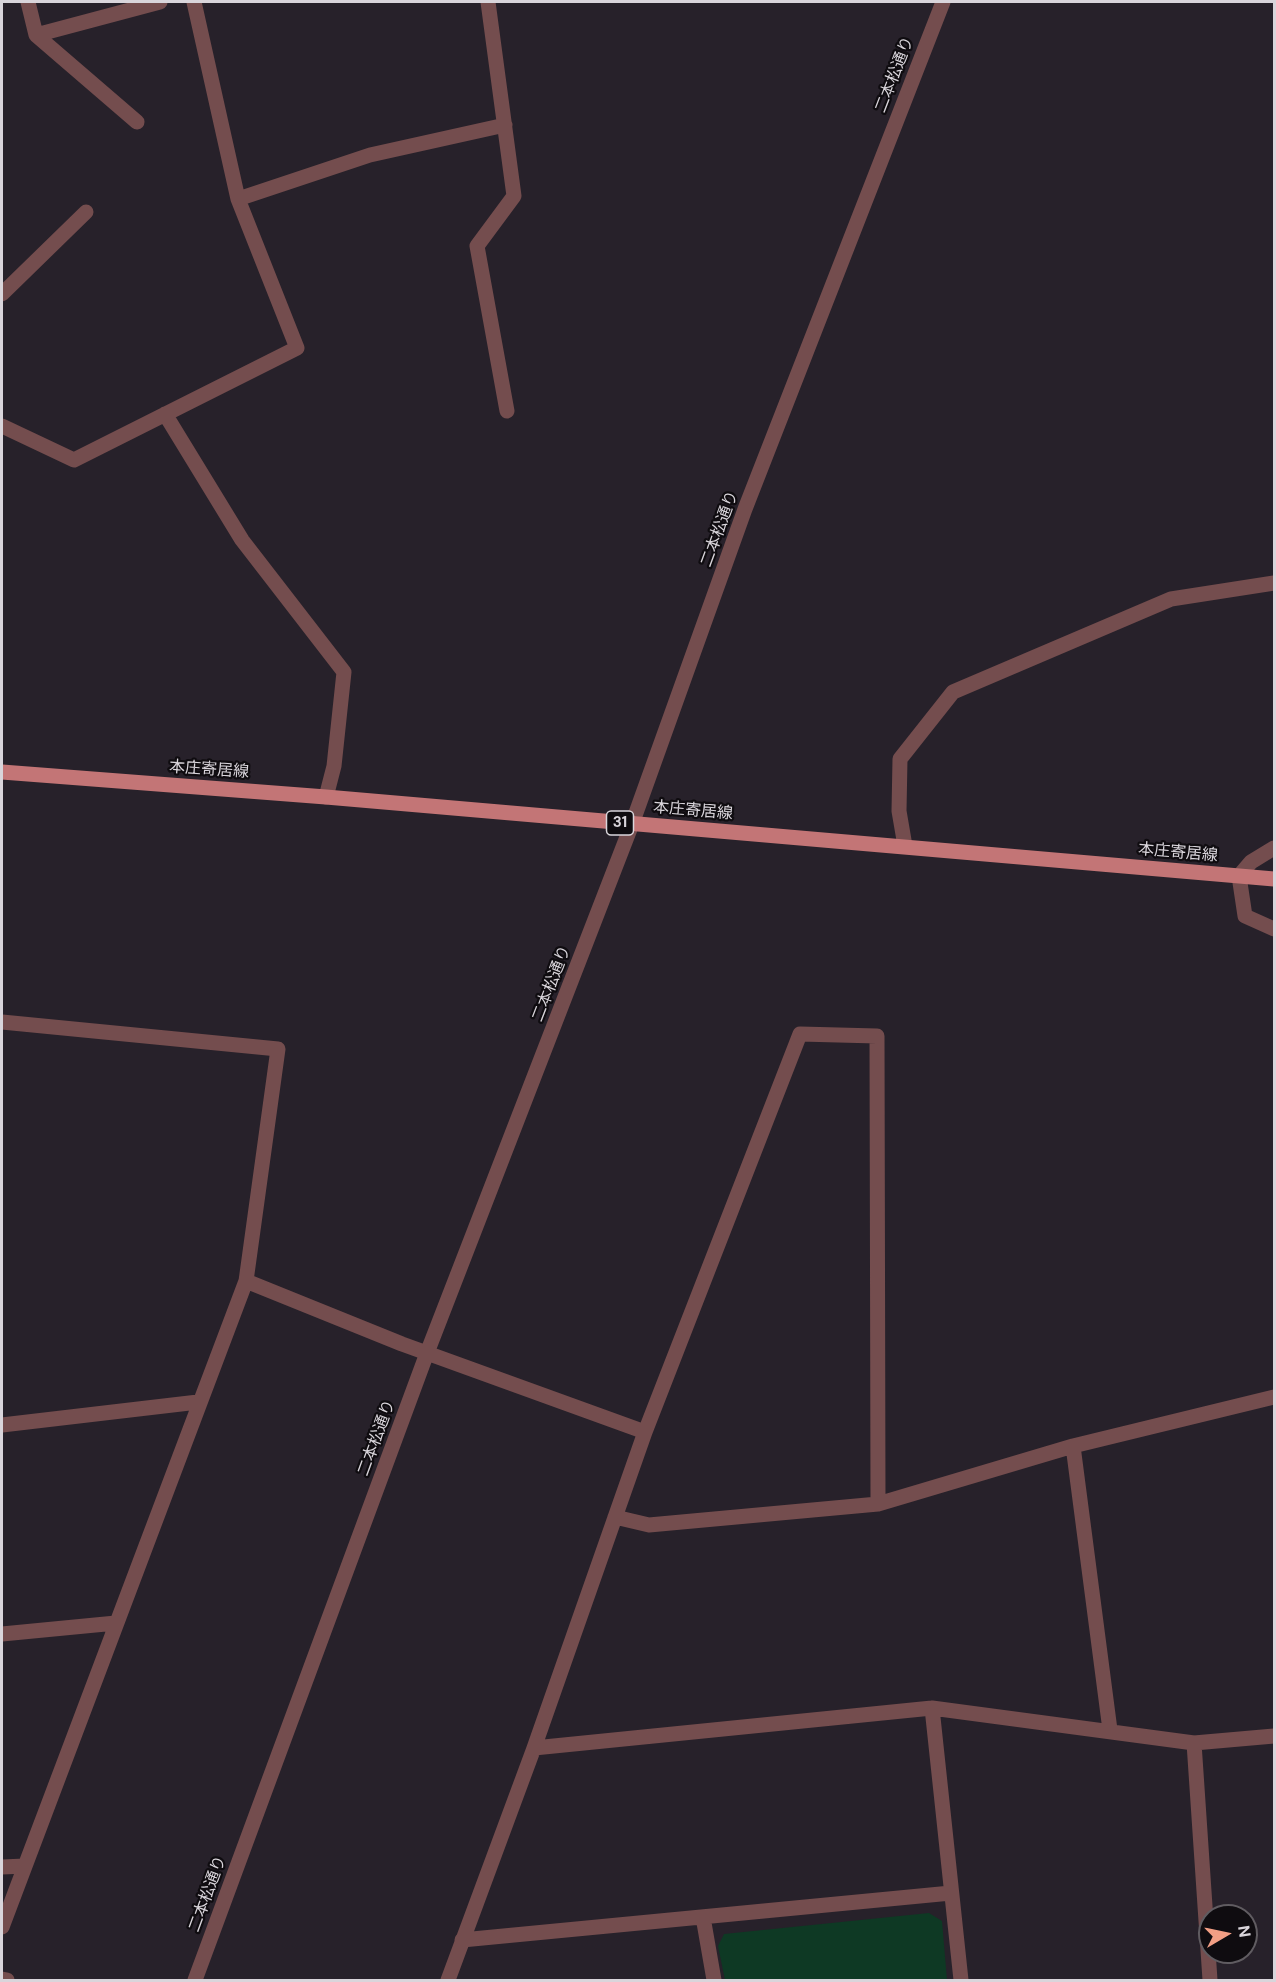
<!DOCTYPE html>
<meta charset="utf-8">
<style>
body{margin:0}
#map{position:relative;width:1276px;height:1982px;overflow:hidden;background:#27212a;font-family:"DM Sans",sans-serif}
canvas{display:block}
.frame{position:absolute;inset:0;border:3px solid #d9d5db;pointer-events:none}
.north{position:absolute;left:1198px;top:1904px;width:60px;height:60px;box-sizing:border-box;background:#0f0c10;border:2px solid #605c61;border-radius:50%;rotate:81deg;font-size:16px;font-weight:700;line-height:24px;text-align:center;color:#d9d5db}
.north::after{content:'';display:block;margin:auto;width:21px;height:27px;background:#f39f85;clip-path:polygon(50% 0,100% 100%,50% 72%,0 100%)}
</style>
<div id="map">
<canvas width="1276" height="1982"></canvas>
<div class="frame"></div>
<div class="north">N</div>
</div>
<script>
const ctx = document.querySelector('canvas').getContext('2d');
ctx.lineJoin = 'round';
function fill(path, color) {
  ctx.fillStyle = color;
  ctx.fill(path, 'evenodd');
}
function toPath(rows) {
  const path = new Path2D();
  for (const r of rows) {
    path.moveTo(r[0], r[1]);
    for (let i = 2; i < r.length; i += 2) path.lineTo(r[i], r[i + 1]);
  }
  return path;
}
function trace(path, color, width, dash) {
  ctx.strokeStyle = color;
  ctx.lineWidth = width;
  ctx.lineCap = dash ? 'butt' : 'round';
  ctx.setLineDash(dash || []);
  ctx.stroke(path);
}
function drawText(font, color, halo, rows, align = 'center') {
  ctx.font = font + ' "DM Sans","Noto Sans JP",sans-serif';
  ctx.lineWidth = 4.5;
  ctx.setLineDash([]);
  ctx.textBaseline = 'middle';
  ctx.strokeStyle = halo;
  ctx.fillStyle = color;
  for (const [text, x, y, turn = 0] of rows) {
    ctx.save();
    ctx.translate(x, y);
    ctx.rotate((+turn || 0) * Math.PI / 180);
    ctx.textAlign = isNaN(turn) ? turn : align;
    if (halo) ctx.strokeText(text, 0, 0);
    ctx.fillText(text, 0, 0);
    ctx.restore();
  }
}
fill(toPath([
 [929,1913,942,1921,947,1980,725,1980,718,1946,724,1934]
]), '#0e3924');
trace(toPath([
 [28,2,36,35,160,2],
 [488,2,514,196,477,246,507,411],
 [36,35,137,122],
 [238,199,370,155,505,125],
 [2,294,86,212],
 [165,414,242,540,344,672,334,766,326,797],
 [2,426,74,460,297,348,238,199,194,2],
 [905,846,899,811,900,759,953,692,1171,599,1274,583],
 [1274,848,1251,862,1239,876,1245,916,1274,929],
 [2,1022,278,1049,246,1281,2,1927],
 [246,1281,402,1344,645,1432],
 [2,1425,198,1402],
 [1073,1446,1110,1730],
 [615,1517,649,1525,878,1504,1073,1446,1274,1397],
 [2,1634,116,1623],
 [932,1708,961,1980],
 [1194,1743,1210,1980],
 [534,1748,932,1708,1194,1743,1274,1736],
 [2,1867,25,1866],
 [703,1917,714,1980],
 [462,1940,951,1893],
 [2,1979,7,1980],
 [195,1980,427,1353,632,824,745,509,943,2],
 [448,1980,534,1748,645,1432,800,1034,877,1036,878,1504]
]), '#744d4e', 15);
trace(toPath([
 [2,772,326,797,1274,879]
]), '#c37576', 15);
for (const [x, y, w] of [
 [620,823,27]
]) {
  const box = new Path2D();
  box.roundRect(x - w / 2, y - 12, w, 24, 4.5);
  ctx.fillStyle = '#0f0c10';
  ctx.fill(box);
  trace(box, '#d9d5db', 1.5);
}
drawText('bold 15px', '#d9d5db', null, [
 ["31",620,823]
]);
drawText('16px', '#d9d5db', '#0f0c10', [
 ["二本松通り",895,75,-69],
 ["二本松通り",720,529,-70],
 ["本庄寄居線",209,770,4],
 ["本庄寄居線",693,811,5],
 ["本庄寄居線",1178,853,5],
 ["二本松通り",552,984,-69],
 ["二本松通り",377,1438,-70],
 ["二本松通り",208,1894,-70]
]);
</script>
